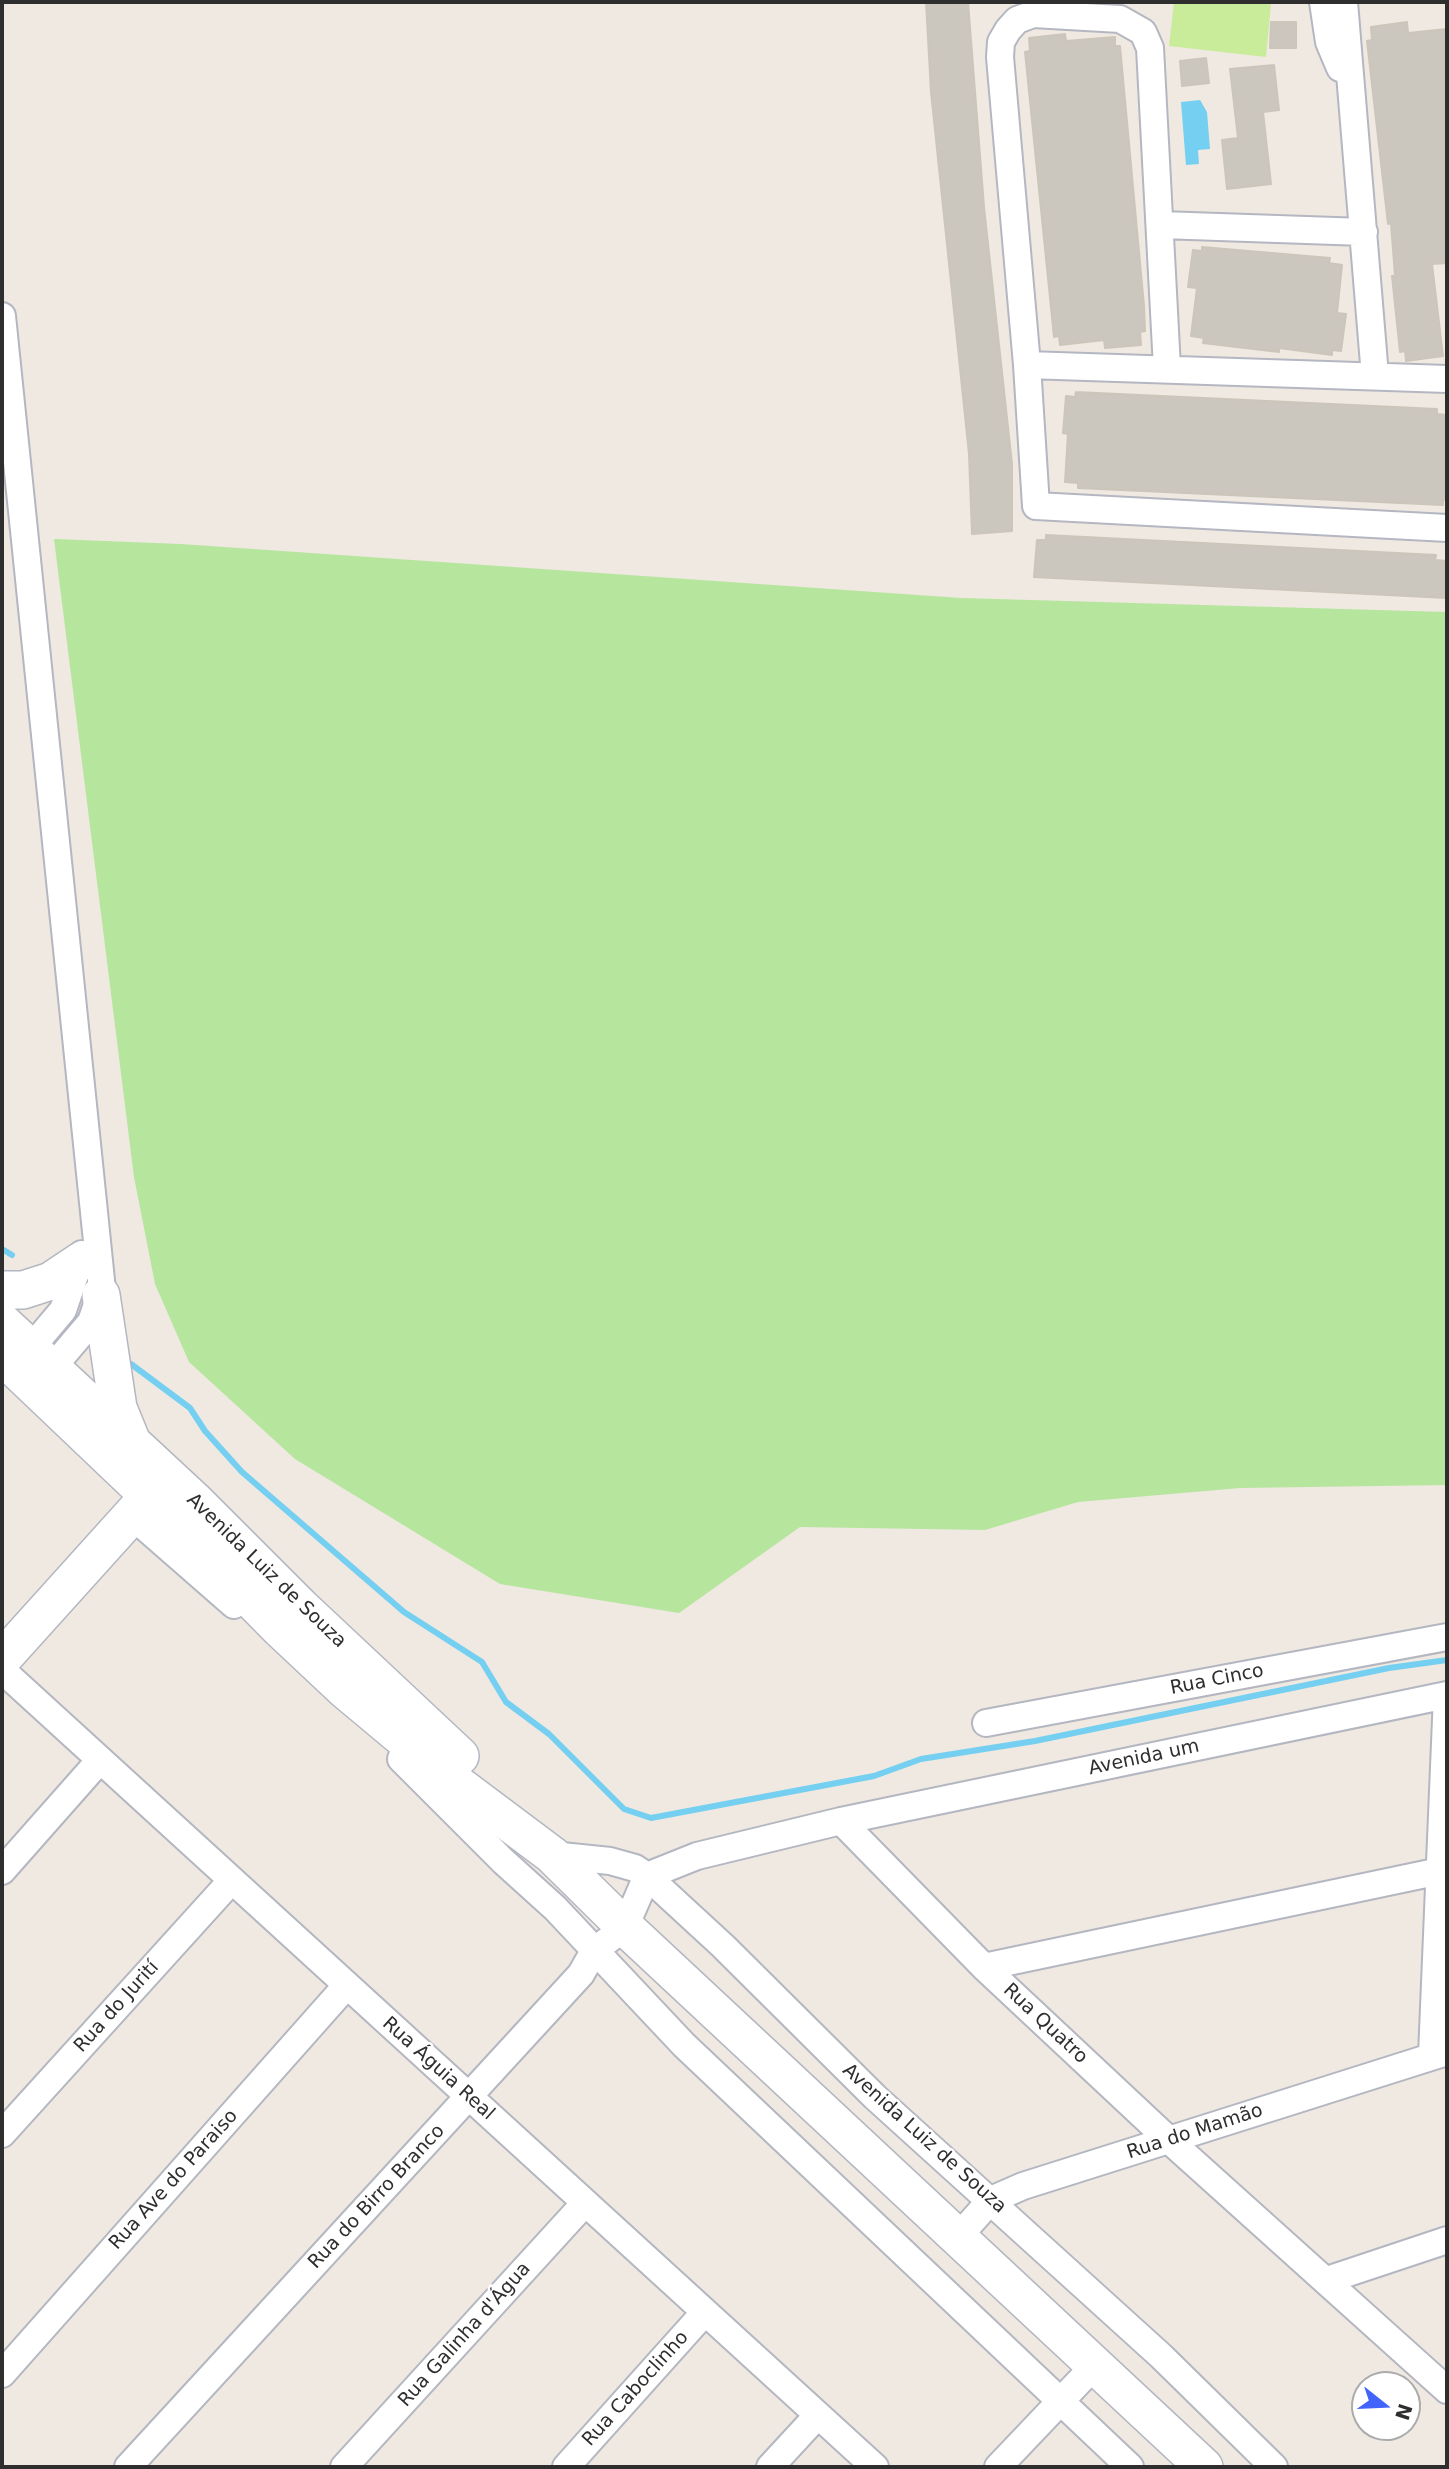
<!DOCTYPE html>
<meta charset="utf-8">
<style>
body{margin:0}
#map{position:relative;width:1449px;height:2469px;overflow:hidden;background:#efe9e1;font-family:"DejaVu Sans",sans-serif}
canvas{display:block}
.frame{position:absolute;inset:0;border:4px solid #2e2e2e;pointer-events:none}
.north{position:absolute;left:1351px;top:2371px;width:70px;height:70px;box-sizing:border-box;background:#fff;border:2px solid #ababab;border-radius:50%;rotate:108deg;font-size:19px;font-weight:700;line-height:28px;text-align:center;color:#2e2e2e}
.north::after{content:'';display:block;margin:auto;width:24px;height:32px;background:#4264fb;clip-path:polygon(50% 0,100% 100%,50% 72%,0 100%)}
</style>
<div id="map">
<canvas width="1449" height="2469"></canvas>
<div class="frame"></div>
<div class="north">N</div>
</div>
<script>
const ctx = document.querySelector('canvas').getContext('2d');
ctx.lineJoin = 'round';
function fill(path, color) {
  ctx.fillStyle = color;
  ctx.fill(path, 'evenodd');
}
function toPath(rows) {
  const path = new Path2D();
  for (const r of rows) {
    path.moveTo(r[0], r[1]);
    for (let i = 2; i < r.length; i += 2) path.lineTo(r[i], r[i + 1]);
  }
  return path;
}
function trace(path, color, width, dash) {
  ctx.strokeStyle = color;
  ctx.lineWidth = width;
  ctx.lineCap = dash ? 'butt' : 'round';
  ctx.setLineDash(dash || []);
  ctx.stroke(path);
}
function drawText(font, color, halo, rows, align = 'center') {
  ctx.font = font + ' "DejaVu Sans",sans-serif';
  ctx.lineWidth = 5;
  ctx.setLineDash([]);
  ctx.textBaseline = 'middle';
  ctx.strokeStyle = halo;
  ctx.fillStyle = color;
  for (const [text, x, y, turn = 0] of rows) {
    ctx.save();
    ctx.translate(x, y);
    ctx.rotate((+turn || 0) * Math.PI / 180);
    ctx.textAlign = isNaN(turn) ? turn : align;
    if (halo) ctx.strokeText(text, 0, 0);
    ctx.fillText(text, 0, 0);
    ctx.restore();
  }
}
fill(toPath([
 [54,539,181,544,961,598,1447,612,1447,1485,1240,1488,1078,1502,985,1530,800,1527,679,1613,500,1584,295,1459,189,1362,155,1284,134,1177]
]), '#b6e59e');
fill(toPath([
 [1174,2,1271,4,1266,57,1169,46]
]), '#c9ec9a');
fill(toPath([
 [1200,100,1207,112,1210,149,1198,150,1199,164,1186,165,1181,102]
]), '#75cff0');
trace(toPath([
 [2,1249,12,1255],
 [131,1364,190,1408,205,1431,242,1472,404,1612,482,1662,506,1702,549,1734,624,1809,651,1818,874,1776,921,1759,1035,1741,1389,1668,1447,1660]
]), '#75cff0', 6);
const building = toPath([
 [926,2,968,2,984,207,1012,464,1012,531,972,534,969,454,931,92,926,2],
 [1271,22,1296,22,1296,48,1270,48,1271,22],
 [1407,22,1408,33,1447,29,1447,263,1432,264,1443,356,1406,361,1405,351,1400,352,1392,276,1395,276,1391,223,1388,224,1367,41,1372,40,1371,27,1407,22],
 [1065,34,1066,41,1115,37,1115,46,1120,46,1144,306,1145,331,1140,332,1141,345,1105,348,1104,340,1060,345,1059,336,1054,337,1025,52,1030,51,1029,38,1065,34],
 [1206,58,1209,83,1182,86,1180,61,1206,58],
 [1274,65,1279,110,1263,112,1271,184,1227,189,1222,140,1238,138,1230,69,1274,65],
 [1202,247,1330,258,1329,263,1342,265,1337,313,1346,314,1341,351,1332,350,1332,355,1279,348,1279,352,1203,343,1204,338,1191,336,1197,288,1188,287,1193,250,1202,251,1202,247],
 [1076,392,1437,409,1437,414,1447,415,1447,500,1443,500,1443,505,1078,488,1078,483,1065,482,1068,434,1063,433,1066,396,1075,397,1076,392],
 [1046,535,1436,555,1435,560,1447,561,1446,598,1034,577,1037,540,1046,540,1046,535]
]);
fill(building, '#cbc7bf');
trace(building, '#cbc5ba', 2);
const street = toPath([
 [1323,2,1329,42,1340,68],
 [1344,2,1375,376],
 [1161,225,1364,232],
 [2,316,102,1290,91,1322,41,1381],
 [1027,365,1000,57,1001,42,1008,30,1017,20,1033,14,1120,19,1143,32,1150,48,1167,368],
 [1447,379,1027,365,1036,506,1447,528],
 [20,1361,63,1310,82,1254],
 [131,1515,234,1605],
 [2,1670,875,2467],
 [986,1723,1447,1637],
 [401,1759,503,1861,555,1908,684,2045,1130,2467],
 [841,1821,1447,1695],
 [552,1855,610,1861,635,1868,647,1876,723,1946,875,2097,1161,2356,1274,2467],
 [2,1871,100,1760],
 [984,1967,1440,1871],
 [1432,2055,1447,1695],
 [2,2134,232,1880],
 [958,2237,991,2200,1023,2186,1447,2052],
 [1327,2280,1447,2240],
 [2,2374,347,1985],
 [128,2467,581,1974,594,1951,625,1927,647,1876,697,1856,841,1821,984,1967,1170,2141,1447,2390],
 [344,2467,585,2203],
 [566,2467,705,2312],
 [770,2467,818,2415],
 [998,2467,1095,2365]
]);
const secondary = toPath([
 [2,1290,23,1290,51,1281,81,1261],
 [101,1295,118,1408,131,1440],
 [2,1322,195,1501,300,1606,460,1756],
 [2,1356,149,1496,280,1629,345,1690,460,1786,552,1855,625,1927,1204,2467],
 [2,1659,149,1496]
]);
trace(street, '#b4b7c1', 30);
trace(secondary, '#b4b7c1', 40);
trace(street, '#fff', 26);
trace(secondary, '#fff', 37);
drawText('19px', '#2e2e2e', '#fff', [
 ["Avenida Luiz de Souza",266,1571,44],
 ["Rua Cinco",1217,1680,-11],
 ["Avenida um",1144,1758,-12],
 ["Rua do Jurití",117,2007,-48],
 ["Rua Quatro",1045,2024,43],
 ["Rua Águia Real",438,2069,42],
 ["Rua do Mamão",1195,2132,-18],
 ["Avenida Luiz de Souza",924,2139,42],
 ["Rua Ave do Paraiso",174,2180,-48],
 ["Rua do Birro Branco",377,2197,-47],
 ["Rua Galinha d'Água",465,2335,-48],
 ["Rua Caboclinho",636,2389,-48]
]);
</script>
